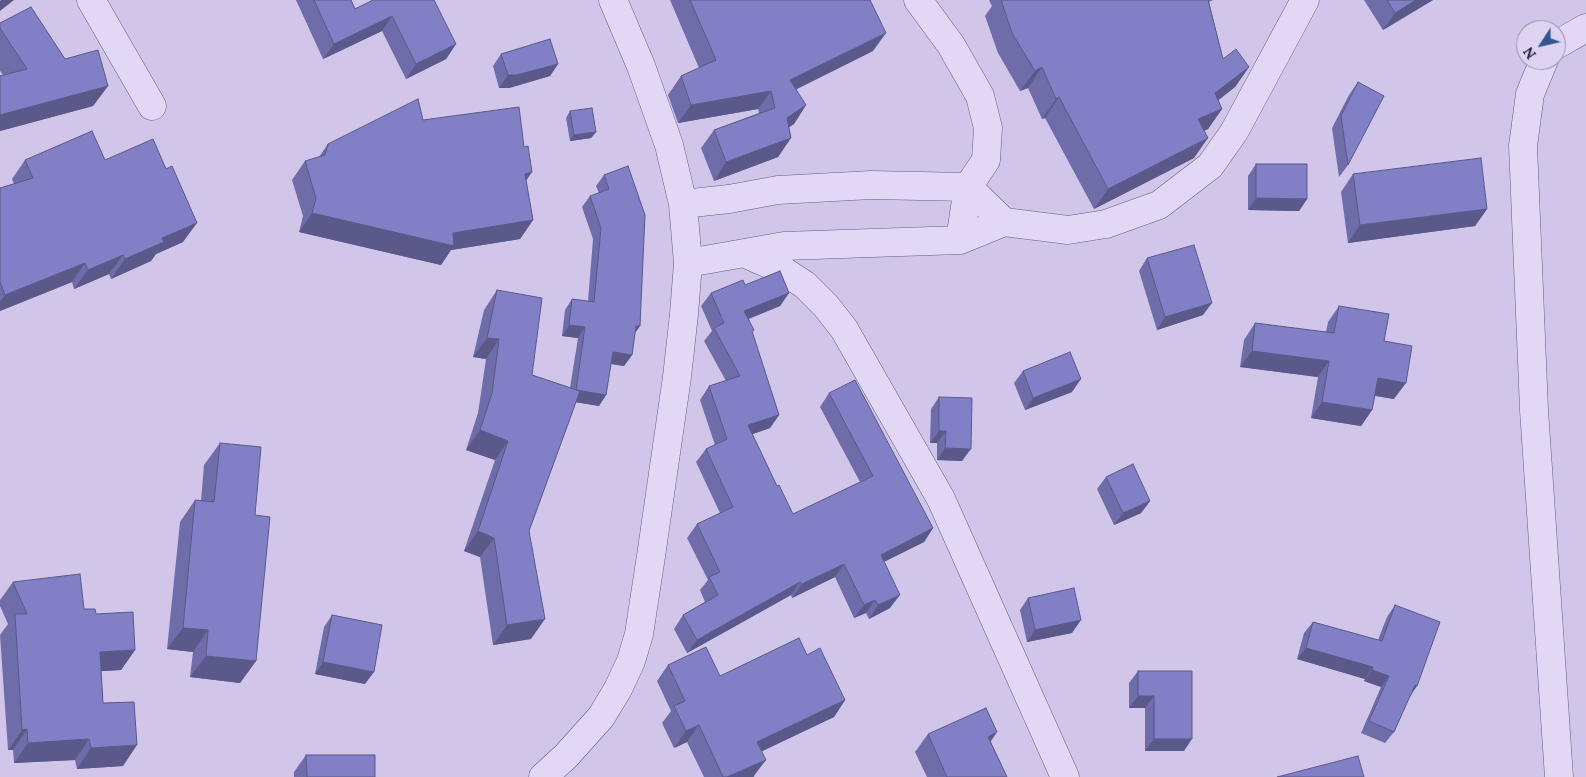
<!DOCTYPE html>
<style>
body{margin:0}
#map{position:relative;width:1586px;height:777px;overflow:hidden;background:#d1c6ea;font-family:Lora,serif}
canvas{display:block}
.north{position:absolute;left:1516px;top:20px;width:50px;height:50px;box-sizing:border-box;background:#ded4f2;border:1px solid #938ca6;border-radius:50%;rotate:235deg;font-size:14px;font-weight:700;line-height:20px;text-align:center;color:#222035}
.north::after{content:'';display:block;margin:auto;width:18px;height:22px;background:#32568e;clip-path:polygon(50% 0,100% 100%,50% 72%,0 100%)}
</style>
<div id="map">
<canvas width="1586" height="777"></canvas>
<div class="north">N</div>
</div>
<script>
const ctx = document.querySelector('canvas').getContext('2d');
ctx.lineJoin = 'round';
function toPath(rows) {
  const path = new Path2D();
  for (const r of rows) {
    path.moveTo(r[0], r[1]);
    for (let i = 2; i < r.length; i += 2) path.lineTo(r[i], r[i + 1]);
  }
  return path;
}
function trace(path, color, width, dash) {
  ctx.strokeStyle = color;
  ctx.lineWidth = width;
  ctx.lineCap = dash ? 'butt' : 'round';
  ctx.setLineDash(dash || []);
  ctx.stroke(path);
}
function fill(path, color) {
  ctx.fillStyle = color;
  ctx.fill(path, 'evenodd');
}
const street = toPath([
 [91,0,152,106],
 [918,0,951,45,980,96,988,128,986,160,968,187,960,240],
 [1556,45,1586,28],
 [1544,60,1530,94,1523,146,1534,410,1559,777],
 [683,204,729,199,778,190,871,185,968,187,1004,222],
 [746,254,782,270,805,285,826,306,844,329,941,499,1065,777],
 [688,263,784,246,960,240,1004,222,1068,230,1106,224,1159,205,1210,166,1234,132,1305,0],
 [543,777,566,756,601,717,618,689,631,661,639,634,651,556,677,377,684,314,688,263,683,204,669,145,641,66,613,0]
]);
trace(street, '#635d84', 29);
trace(street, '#e2d8f6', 28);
fill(toPath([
 [296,0,351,0,355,9,373,0,456,44,446,59,406,79,382,31,323,59],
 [670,0,870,0,873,51,796,89,806,105,794,124,789,127,791,138,778,157,714,181,701,148,714,130,759,113,758,109,678,123,668,95,681,76,699,68],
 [989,0,1213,0,1209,2,1223,59,1249,67,1235,87,1218,100,1222,109,1208,129,1204,131,1194,158,1094,209,1045,118,1042,119,1028,88,1020,91,998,53,985,16,992,6],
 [1364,0,1433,0,1383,30],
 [0,23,65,59,108,86,93,106,0,131,0,76,3,75,0,71],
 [501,54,558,64,550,76,509,88,499,88,493,66],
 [1358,82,1348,165,1339,177,1332,128,1349,95],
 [570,111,596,132,591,138,570,141,566,118],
 [423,120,526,181,533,220,520,239,451,250,441,265,299,232,303,216,292,180,305,161,319,157,328,144],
 [25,160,105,160,183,242,156,254,151,261,111,279,109,274,74,289,72,282,0,311,0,188,14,184,12,179],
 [1256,164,1307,199,1299,211,1248,210,1248,176],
 [628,166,640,326,635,333,632,355,624,366,611,364,606,395,599,406,576,402,529,531,531,639,493,645,480,557,464,551,495,460,466,450,478,413,486,359,473,357,484,310,497,290,532,375,570,388,578,338,562,336,565,310,572,299,588,301,593,239,582,207,590,196,599,193,596,186,604,175],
 [1353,174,1487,209,1475,226,1348,243,1341,192],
 [1147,258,1203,315,1157,330,1139,271],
 [745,285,789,293,780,306,749,319,752,333,779,415,770,428,752,434,777,486,793,514,860,482,820,407,829,393,933,528,924,542,884,562,890,608,869,619,866,613,854,618,835,577,792,598,791,595,687,653,674,629,683,615,705,602,700,590,708,580,687,538,697,524,720,513,696,462,706,449,715,445,700,400,709,386,726,381,704,341,712,331,701,306,711,293],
 [1339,306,1384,341,1394,399,1375,396,1372,410,1361,426,1311,418,1318,377,1240,367,1244,340,1255,323,1326,332,1328,322],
 [1023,371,1072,392,1025,410,1014,383],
 [939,397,962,461,937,460,937,443,930,443,931,409],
 [220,443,255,515,256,661,240,683,190,677,193,652,167,649,180,522,195,500,201,501,204,465],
 [1106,477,1150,501,1141,513,1114,525,1097,489],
 [13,582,96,614,135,650,121,670,101,671,103,703,123,766,77,769,75,760,14,763,13,750,8,750,0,635,8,624,0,606,0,600],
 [1028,598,1072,633,1027,642,1020,610],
 [1395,605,1409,698,1394,732,1385,743,1361,733,1381,687,1364,681,1365,679,1297,659,1304,633,1313,622,1378,640,1387,617],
 [332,615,365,684,315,674,324,627],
 [807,655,845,700,834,717,761,751,754,777,704,777,687,742,674,748,662,723,671,711,657,681,668,665,720,676],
 [1138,671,1192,671,1184,751,1145,751,1145,708,1129,708,1129,683],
 [928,734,991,742,1007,777,927,777,915,752],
 [306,755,375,777,294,777,294,772]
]), '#6f6da9');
fill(toPath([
 [1,0,14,0,0,11,0,1],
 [1416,0,1433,0,1383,30,1395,13],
 [392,16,382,31,323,59,334,44],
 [886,33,873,51,777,99,790,80],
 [456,44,446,59,406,79,416,64],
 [558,64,550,76,509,88,499,88,508,75],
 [1042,67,1028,88,1020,91,1035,71],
 [1249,67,1235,87,1201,114,1215,93],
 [108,86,93,106,0,131,0,115],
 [771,91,758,109,678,123,691,105],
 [1059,97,1045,118,1042,119,1056,99],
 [806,105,794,124,774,137,787,118],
 [1222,109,1208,129,1184,140,1198,119],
 [596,132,591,138,570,141,574,135],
 [791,138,778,157,714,181,726,162],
 [1208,138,1194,158,1094,209,1108,189],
 [532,172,519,191,525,174],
 [1256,198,1307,199,1299,211,1248,210],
 [1487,209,1475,226,1348,243,1360,225],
 [312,213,453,233,533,220,520,239,451,250,441,265,299,232],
 [197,223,183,242,156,254,151,261,111,279,125,259,162,238],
 [123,255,109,274,74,289,88,270],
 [85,263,72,282,0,311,0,302,5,295],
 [789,293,780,306,735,324,744,311],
 [1212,303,1203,315,1157,330,1165,317],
 [569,325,585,327,578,338,562,336],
 [636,326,640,326,632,337],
 [487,338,499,339,486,359,473,357],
 [1252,351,1329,361,1318,377,1240,367],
 [613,352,632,355,624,366,606,363],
 [1378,378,1406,383,1394,399,1366,394],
 [1081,379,1072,392,1025,410,1033,398],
 [576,390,606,395,599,406,568,401],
 [1322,402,1372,410,1361,426,1311,418],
 [779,415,770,428,739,439,748,425],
 [480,430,508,441,495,460,466,450],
 [939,431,946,431,937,443,930,443],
 [945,448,971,449,962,461,937,460],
 [1150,501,1141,513,1114,525,1123,513],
 [933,528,924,542,871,568,881,555],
 [478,531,494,538,480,557,464,551],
 [844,564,835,577,792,598,802,584],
 [800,582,791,595,687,653,697,640],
 [900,595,890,608,869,619,878,605],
 [875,600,866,613,854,618,864,605],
 [545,619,531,639,493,645,507,625],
 [1081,620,1072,633,1027,642,1035,630],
 [183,628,208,630,193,652,167,649],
 [1306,648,1373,667,1365,679,1297,659],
 [135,650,121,670,86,672,100,652],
 [206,656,256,661,240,683,190,677],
 [323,662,374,672,365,684,315,674],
 [1372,670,1389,676,1381,687,1364,681],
 [1415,685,1417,686,1409,698],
 [1138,696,1154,696,1145,708,1129,708],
 [845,700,834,717,746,759,757,742],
 [699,725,687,742,674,748,686,731],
 [27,729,13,750,8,750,22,730],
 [997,732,985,750,988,737],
 [89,739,75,760,14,763,28,743],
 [1154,739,1192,739,1184,751,1145,751],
 [137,745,123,766,77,769,91,748],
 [766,760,753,777,727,777]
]), '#5a598a');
const building = toPath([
 [314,0,351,0,355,9,373,0,434,0,456,44,416,64,392,16,334,44,314,0],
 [690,0,870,0,886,33,790,80,806,105,787,118,791,138,726,162,714,130,775,108,771,91,691,105,681,76,716,60,690,0],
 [1001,0,1208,0,1223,59,1236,49,1249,67,1215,93,1222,109,1198,119,1208,138,1108,189,1059,97,1056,99,1042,67,1035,71,1012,33,1001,0],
 [1387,0,1416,0,1395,13,1387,0],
 [31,7,65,59,98,50,108,86,0,115,0,76,27,69,0,28,0,23,31,7],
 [550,39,558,64,517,75,508,75,501,54,550,39],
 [1358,82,1384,96,1348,165,1341,116,1358,82],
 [418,99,423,120,519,107,524,147,528,146,532,172,525,174,533,220,453,233,454,246,312,213,316,198,305,161,325,155,328,144,418,99],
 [592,108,596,132,574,135,570,111,592,108],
 [92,131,105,160,153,139,166,169,172,166,197,223,162,238,164,242,125,259,123,255,88,270,85,263,5,295,0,282,0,188,33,178,25,160,92,131],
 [1481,158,1487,209,1360,225,1353,174,1481,158],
 [1256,164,1307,164,1307,199,1256,198,1256,164],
 [628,166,645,215,640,326,636,326,632,355,613,352,606,395,576,390,585,327,569,325,572,299,594,302,601,228,590,196,609,189,604,175,628,166],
 [1194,245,1212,303,1165,317,1147,258,1194,245],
 [780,271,789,293,744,311,754,330,752,331,779,415,748,425,777,486,779,485,793,514,873,476,829,393,855,380,933,528,881,555,900,595,878,605,875,600,864,605,844,564,802,584,800,582,697,640,683,615,718,595,709,577,720,572,697,524,733,507,706,449,727,439,709,386,740,376,714,328,724,323,711,293,743,280,745,285,780,271],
 [497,290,542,298,532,375,580,391,529,531,545,619,507,625,494,538,478,531,508,441,480,430,492,393,499,339,487,338,497,290],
 [1339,306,1389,314,1384,341,1412,346,1406,383,1378,378,1372,410,1322,402,1329,361,1252,351,1255,323,1334,333,1339,306],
 [1070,352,1081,379,1033,398,1023,371,1070,352],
 [939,397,972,398,971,449,945,448,946,431,939,431,939,397],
 [220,443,261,447,255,515,270,517,256,661,206,656,208,630,183,628,195,500,214,502,220,443],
 [1133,464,1150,501,1123,513,1106,477,1133,464],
 [80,574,84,609,95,609,96,614,133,612,135,650,100,652,103,703,134,702,137,745,91,748,89,739,28,743,27,729,22,730,15,614,27,614,13,582,80,574],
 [1074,588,1081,620,1035,630,1028,598,1074,588],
 [1395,605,1440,622,1417,686,1415,685,1394,732,1369,721,1389,676,1372,670,1373,667,1306,648,1313,622,1382,641,1395,605],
 [332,615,382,625,374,672,323,662,332,615],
 [799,638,807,655,820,648,845,700,757,742,766,760,727,777,723,777,699,725,686,731,674,706,685,701,668,665,706,647,720,676,799,638],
 [1138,671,1192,671,1192,739,1154,739,1154,696,1138,696,1138,671],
 [986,708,997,732,988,737,1007,777,947,777,928,734,986,708],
 [306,755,375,755,375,777,307,777,306,755],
 [1358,756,1364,777,1277,777,1358,756]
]);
fill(building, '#817fc5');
trace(building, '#5a598a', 1);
</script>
